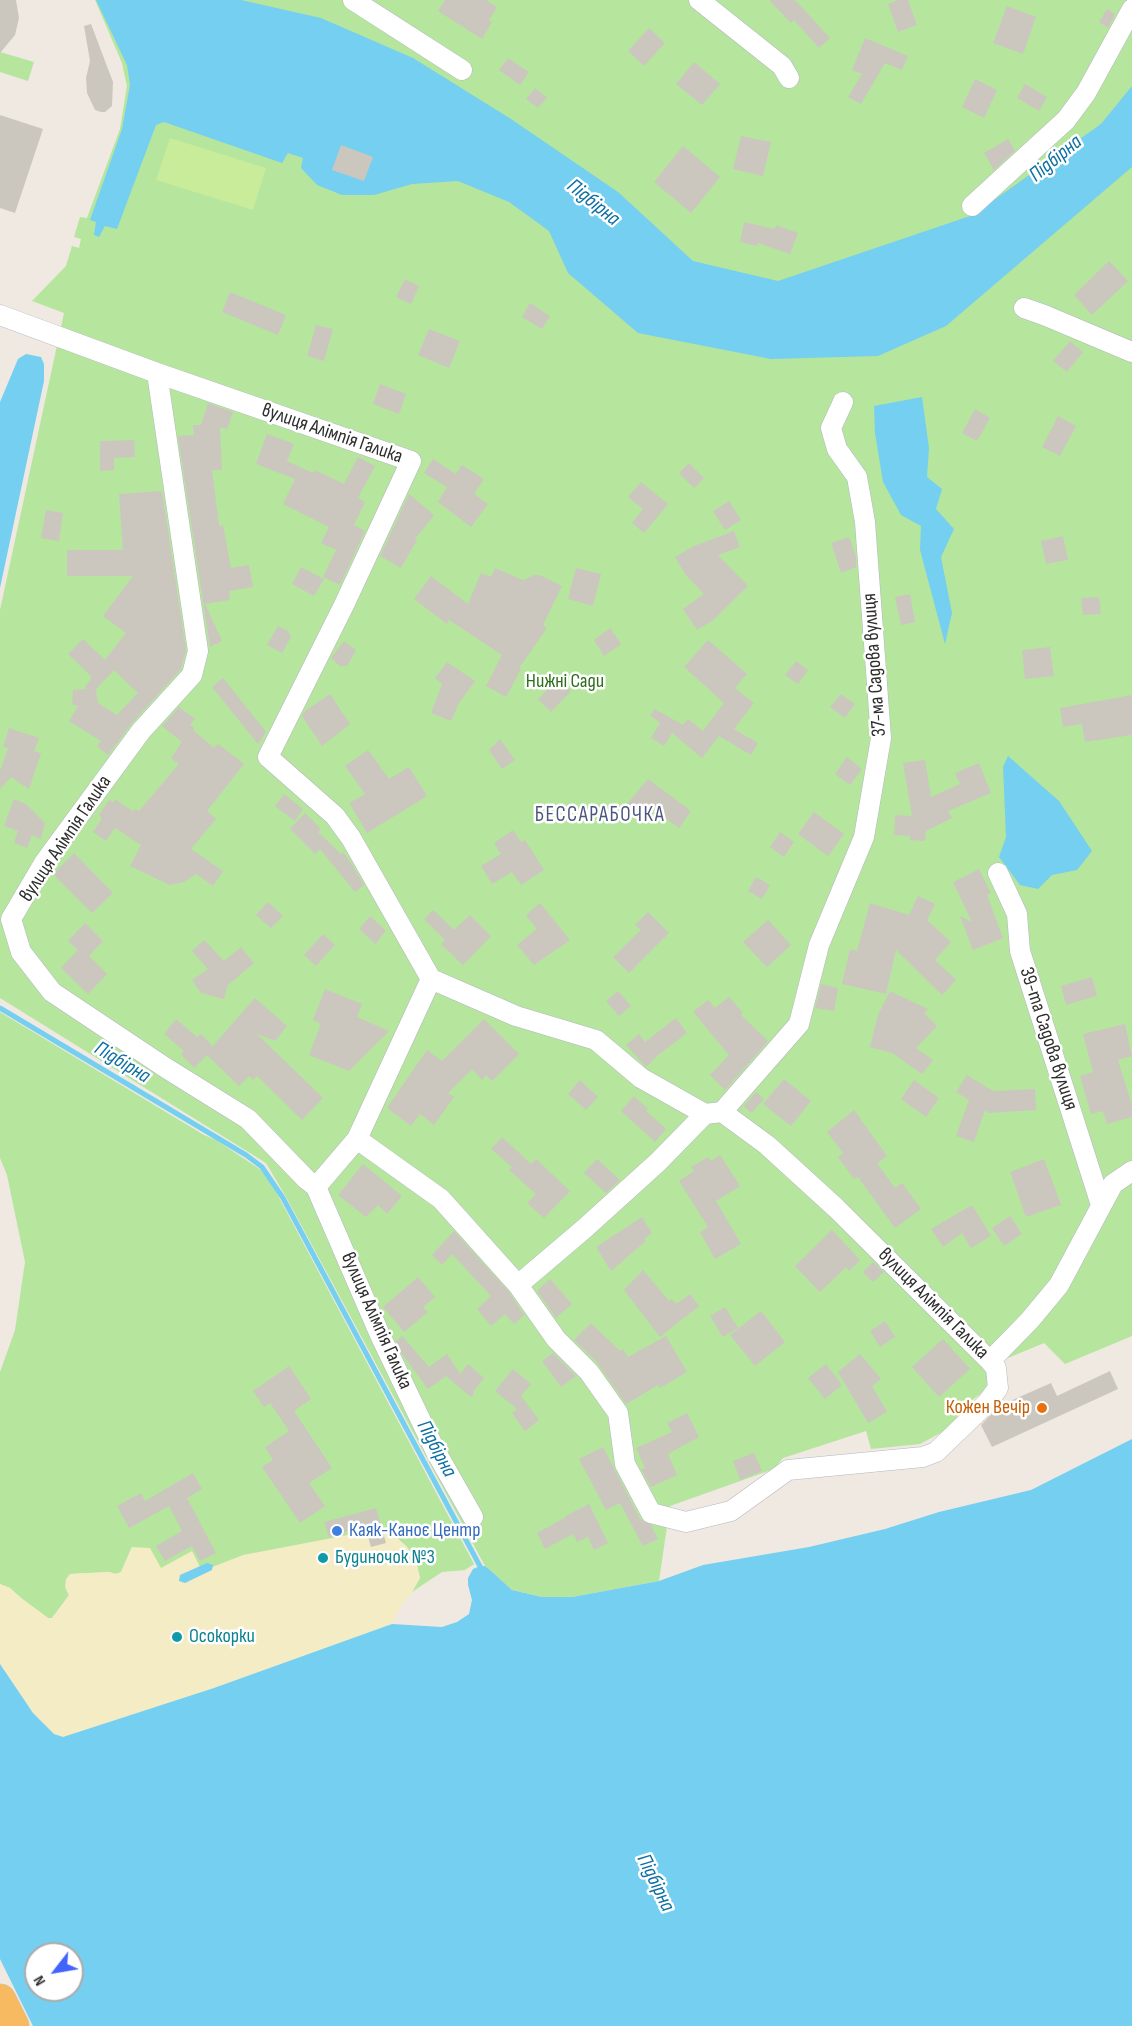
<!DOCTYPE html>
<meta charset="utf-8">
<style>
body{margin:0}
#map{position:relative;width:1132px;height:2026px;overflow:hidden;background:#efe9e1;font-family:"Sofia Sans Condensed",sans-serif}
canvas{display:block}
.north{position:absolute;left:24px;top:1942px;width:60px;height:60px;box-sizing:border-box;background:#fff;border:2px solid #ababab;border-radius:50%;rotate:239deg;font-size:16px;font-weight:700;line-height:24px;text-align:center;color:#2e2e2e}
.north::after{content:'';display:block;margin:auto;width:21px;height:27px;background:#4264fb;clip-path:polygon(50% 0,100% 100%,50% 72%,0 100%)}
</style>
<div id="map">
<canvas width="1132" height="2026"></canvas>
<div class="north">N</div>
</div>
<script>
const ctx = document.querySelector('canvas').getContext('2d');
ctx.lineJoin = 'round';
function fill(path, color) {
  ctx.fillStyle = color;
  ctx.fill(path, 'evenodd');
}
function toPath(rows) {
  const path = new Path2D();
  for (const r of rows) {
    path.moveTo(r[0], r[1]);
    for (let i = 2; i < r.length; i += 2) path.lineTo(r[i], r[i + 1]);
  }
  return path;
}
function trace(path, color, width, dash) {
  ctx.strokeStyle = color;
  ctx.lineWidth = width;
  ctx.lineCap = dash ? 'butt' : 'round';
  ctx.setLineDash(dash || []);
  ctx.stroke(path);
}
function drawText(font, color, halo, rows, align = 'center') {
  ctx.font = font + ' "Sofia Sans Condensed",sans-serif';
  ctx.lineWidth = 5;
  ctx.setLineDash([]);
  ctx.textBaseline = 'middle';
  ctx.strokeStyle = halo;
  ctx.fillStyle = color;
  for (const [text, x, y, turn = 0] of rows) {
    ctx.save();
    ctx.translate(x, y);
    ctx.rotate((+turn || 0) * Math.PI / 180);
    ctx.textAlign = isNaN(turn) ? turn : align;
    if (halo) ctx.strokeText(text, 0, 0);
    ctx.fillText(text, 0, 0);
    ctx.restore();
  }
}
fill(toPath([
 [95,0,1132,0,1132,1336,1065,1364,1044,1343,984,1368,994,1383,956,1413,959,1423,920,1444,871,1449,866,1431,783,1458,774,1469,670,1506,659,1581,572,1597,542,1597,512,1590,485,1566,286,1197,266,1163,0,998,0,610,64,313,32,301,66,266,72,246,79,248,81,239,74,237,80,217,87,218,120,129,127,86,122,63],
 [0,52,34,62,28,81,0,72],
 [0,1012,204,1135,216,1140,261,1170,275,1190,474,1564,465,1570,442,1572,412,1592,420,1578,416,1561,407,1547,394,1535,202,1571,161,1568,132,1547,121,1572,116,1574,109,1572,70,1574,69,1595,52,1618,48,1618,21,1598,10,1588,0,1584,0,1372,15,1330,25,1262,7,1175,0,1158]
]), '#b6e59e');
fill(toPath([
 [374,1530,394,1535,407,1547,416,1561,420,1578,412,1592,402,1604,392,1624,214,1688,63,1737,54,1734,33,1713,0,1664,0,1584,10,1588,21,1598,48,1618,52,1618,69,1596,65,1587,66,1579,70,1574,109,1572,116,1574,121,1572,132,1547,150,1548,161,1568,192,1551,202,1571,243,1555]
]), '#f3ecc5');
fill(toPath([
 [170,138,266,168,253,210,156,180]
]), '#c9ec9a');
fill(toPath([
 [96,0,241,0,321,18,413,58,511,119,618,192,693,261,778,281,973,215,1101,124,1132,86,1132,167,946,326,878,356,771,359,638,333,568,273,549,231,509,202,458,181,412,184,374,195,342,195,317,185,301,168,303,158,288,153,282,163,164,122,156,125,117,229,105,226,99,237,94,235,96,222,90,220,122,129,130,85,127,65],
 [26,354,41,357,44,364,44,381,0,588,0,402,18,359],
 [922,397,929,448,927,477,942,489,936,509,954,529,941,557,952,613,945,644,920,550,921,526,901,515,883,482,875,433,874,406],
 [1008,756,1059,801,1092,851,1077,870,1052,875,1038,889,1020,885,999,857,1006,837,1003,767],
 [1132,1439,1132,2026,0,2026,0,1664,33,1713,54,1734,63,1737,214,1688,392,1624,442,1627,457,1622,469,1614,472,1600,468,1585,468,1578,473,1569,480,1566,485,1566,491,1571,512,1590,542,1597,572,1597,659,1581,703,1565,809,1547,885,1529,939,1512,1031,1490],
 [36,1954,72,1954,72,1990,36,1990],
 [207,1563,213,1565,212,1570,185,1583,179,1581,180,1575]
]), '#75cff0');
fill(toPath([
 [0,1959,33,2026,0,2026]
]), '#efe9e1');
trace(toPath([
 [0,1008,246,1155,262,1167,283,1198,482,1570]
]), '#75cff0', 5);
fill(toPath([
 [0,0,16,0,19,18,15,35,0,53],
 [445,0,486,0,497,7,489,20,492,22,482,39,438,11],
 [769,0,795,0,830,38,819,48,794,20,791,23],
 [898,0,908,0,917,25,898,32,888,4],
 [1007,6,1036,17,1023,54,993,43],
 [1107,9,1115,14,1108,28,1099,22],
 [91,24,113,82,112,106,105,112,101,112,95,110,87,93,86,78,90,61,84,26],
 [649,28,665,43,644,66,628,51],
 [865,38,908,56,902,70,885,63,861,104,848,97,862,74,852,70],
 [508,58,529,72,520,85,499,70],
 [694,62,720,84,702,105,676,84],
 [975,79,997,90,984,118,962,107],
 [1025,84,1047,97,1039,111,1017,98],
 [535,88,547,97,538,108,526,99],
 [0,115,43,129,15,213,0,208],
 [741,136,771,142,763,176,733,169],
 [1008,139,1015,151,994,170,984,153],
 [341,145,373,157,364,181,332,170],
 [683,146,720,177,691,213,654,182],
 [744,222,775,229,776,225,798,233,790,254,758,243,757,246,740,242],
 [1109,261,1128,281,1092,315,1074,295],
 [405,279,419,286,411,304,396,297],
 [230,292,286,315,278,335,222,312],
 [530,303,550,316,542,329,522,317],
 [316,325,333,329,324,361,307,356],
 [429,329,460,341,449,368,418,355],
 [1070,341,1083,352,1067,372,1053,361],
 [380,384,406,394,399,414,373,404],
 [208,403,233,412,227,429,220,427,222,470,212,470,219,526,223,525,231,568,249,565,253,587,229,591,230,600,205,604,222,641,210,647,178,436,194,435,193,425,201,425],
 [975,409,990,418,977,441,962,433],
 [1058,416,1076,426,1060,456,1042,447],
 [267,434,294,444,287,461,313,473,315,470,344,484,358,457,375,466,358,498,365,502,354,525,365,531,340,585,323,577,336,550,321,543,329,527,283,504,295,479,256,464],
 [134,440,135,457,114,458,114,470,100,471,100,441],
 [433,459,456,474,462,465,484,479,474,494,488,504,471,527,438,502,447,487,424,473],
 [689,463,704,478,694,488,679,473],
 [641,482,668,504,644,533,632,523,643,509,628,497],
 [162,491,186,650,181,669,132,723,108,755,97,746,101,741,69,721,78,706,72,704,73,690,87,689,85,687,92,677,68,654,83,639,105,660,126,633,103,616,133,576,67,576,67,550,123,550,119,494],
 [114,670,138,693,117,715,98,703,96,689],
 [409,494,434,515,415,539,417,540,401,568,380,556],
 [729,501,741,520,725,530,713,511],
 [46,510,63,513,59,541,41,538],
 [734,531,740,547,718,555,748,586,712,621,697,630,683,609,704,594,685,574,675,557,694,546],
 [1063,536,1068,560,1046,564,1041,541],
 [849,537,856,557,856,567,841,573,831,543],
 [301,567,324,579,314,596,292,584],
 [495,568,523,580,535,575,540,575,562,586,543,625,547,628,519,668,521,669,506,697,486,686,502,655,449,620,447,624,414,599,431,576,468,604,481,573,491,577],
 [576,568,601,574,593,606,568,599],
 [910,594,915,622,901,625,895,597],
 [1099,597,1101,614,1083,615,1081,598],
 [278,626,288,631,291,637,282,653,267,645],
 [610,628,621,644,604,656,594,640],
 [708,640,747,674,735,688,754,703,734,729,758,743,751,755,719,736,702,758,672,733,664,746,651,738,660,723,650,715,655,709,683,725,688,719,703,731,724,703,684,667],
 [344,641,356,650,347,666,340,666,331,658],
 [1050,647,1054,676,1025,679,1022,650],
 [796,661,808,670,798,684,785,675],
 [447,662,475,681,459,703,451,721,431,713,442,684,435,678],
 [223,678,266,732,258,744,212,687],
 [558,679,571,691,551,712,538,699],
 [330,694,350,724,322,746,302,716,305,711],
 [841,694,855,704,845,718,830,707],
 [1132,695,1132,735,1085,742,1082,724,1063,727,1060,708],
 [179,707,195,719,190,725,194,728,193,730,214,748,218,744,244,764,207,811,216,819,191,849,223,871,213,886,196,874,184,882,170,885,130,866,141,845,115,828,106,841,93,832,102,818,99,815,109,800,113,803,115,799,134,812,135,809,139,811,179,764,171,758,182,742,162,726],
 [9,728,39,738,34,751,41,753,29,789,11,777,0,789,0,771,8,748,3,747],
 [500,739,515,760,502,769,489,750],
 [368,750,389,779,409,767,427,796,367,833,349,803,365,794,345,766],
 [847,757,862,769,850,785,835,774],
 [925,760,931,797,960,784,955,773,979,763,991,793,948,811,952,818,926,831,925,841,910,840,910,836,894,835,895,815,912,816,903,763],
 [648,779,691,811,679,828,646,804,638,814,627,804],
 [284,794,303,809,295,821,275,806],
 [14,799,26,804,45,823,41,839,32,835,27,848,14,843,18,831,4,826],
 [814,812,844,834,828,856,798,834],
 [305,813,321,829,318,832,341,854,343,852,351,863,364,885,355,892,320,849,315,854,290,829],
 [513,830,521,842,525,840,544,870,521,885,512,872,492,884,481,866,501,854,494,843],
 [780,832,794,842,784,857,770,847],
 [74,853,113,893,92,913,53,874],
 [979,869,991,893,987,895,1003,938,973,950,960,916,972,922,953,882],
 [756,877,770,885,762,899,748,891],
 [918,896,935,904,927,920,951,942,935,960,956,980,942,995,896,950,886,994,842,984,850,949,857,951,870,903,909,915],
 [268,902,283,916,271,928,256,915],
 [540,903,570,940,534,965,517,945,537,929,526,915],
 [433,910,454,930,470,915,491,936,463,965,441,944,445,940,424,919],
 [648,912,669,933,629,973,613,957,641,930,635,925],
 [370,916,386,931,375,944,359,929],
 [768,920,791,945,767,967,743,942],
 [85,923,103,941,89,956,107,974,88,994,61,968,78,950,68,941],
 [323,934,335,945,316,966,304,955],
 [204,940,224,961,241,947,254,963,228,985,224,999,201,993,192,980,208,969,192,951],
 [1092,977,1097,996,1066,1005,1061,986],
 [821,984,838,988,834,1011,815,1008],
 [325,989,362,1004,357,1017,389,1031,349,1071,309,1055,321,1024,313,1020],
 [618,991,631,1006,619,1016,606,1001],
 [890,991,928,1009,924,1013,937,1026,916,1048,933,1060,922,1074,892,1053,870,1047,878,1015],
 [729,997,743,1013,741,1015,768,1041,725,1090,710,1075,729,1055,693,1012,708,1000,715,1008],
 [255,998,287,1026,275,1041,257,1034,323,1098,302,1120,257,1076,253,1080,249,1076,239,1086,207,1055,194,1068,181,1054,184,1051,164,1034,176,1019,197,1037,201,1034,212,1045,211,1048],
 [676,1018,687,1033,657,1056,646,1067,626,1045,639,1034,645,1042],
 [484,1019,519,1054,492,1081,486,1075,482,1080,472,1069,448,1093,454,1097,434,1125,420,1114,411,1126,387,1108,427,1050,442,1061],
 [1125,1024,1132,1056,1118,1060,1132,1105,1132,1117,1107,1124,1103,1111,1091,1114,1080,1076,1093,1072,1083,1034],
 [967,1075,993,1091,1035,1089,1036,1110,989,1113,985,1110,974,1142,956,1136,969,1100,956,1092],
 [784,1079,811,1101,791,1126,763,1104],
 [580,1080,598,1097,586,1110,568,1094],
 [914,1080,939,1098,926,1117,901,1099],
 [756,1092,764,1099,751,1113,744,1106],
 [634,1096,648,1109,646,1111,666,1129,655,1142,621,1111],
 [854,1110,887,1156,877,1163,895,1188,902,1183,921,1209,895,1228,858,1177,854,1179,838,1157,843,1153,827,1132],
 [502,1137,531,1164,536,1159,570,1191,544,1218,527,1203,536,1194,509,1170,512,1167,491,1149],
 [720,1155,740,1186,716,1201,741,1244,715,1259,700,1232,708,1227,679,1181,694,1171,691,1167,708,1157,711,1161],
 [597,1159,620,1180,606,1193,584,1173],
 [1044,1159,1061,1205,1026,1217,1010,1172],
 [363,1164,402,1196,387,1214,378,1205,366,1217,338,1195],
 [972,1205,991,1236,971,1248,962,1233,943,1247,931,1229],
 [1010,1216,1022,1234,1004,1246,992,1228],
 [642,1217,652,1233,644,1239,646,1241,611,1271,596,1247],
 [832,1230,860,1260,849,1271,846,1267,820,1292,795,1266],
 [454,1231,509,1292,524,1315,514,1324,505,1314,491,1326,477,1309,491,1296,452,1254,442,1265,432,1255],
 [873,1262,884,1272,873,1282,863,1272],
 [643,1270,669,1301,672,1299,676,1304,690,1294,699,1306,660,1337,624,1290],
 [418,1277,435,1297,423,1307,428,1312,404,1332,383,1307],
 [550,1279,572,1304,556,1318,537,1291],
 [725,1307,738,1328,723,1337,710,1316],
 [761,1311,785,1342,755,1366,730,1335],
 [885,1321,895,1337,880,1347,870,1331],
 [591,1323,620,1351,623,1349,628,1357,666,1336,687,1372,660,1388,658,1385,626,1404,596,1361,574,1340],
 [402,1336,429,1367,447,1354,460,1374,468,1364,484,1378,473,1392,474,1394,471,1397,446,1376,428,1389,402,1354,396,1341],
 [943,1339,970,1369,939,1397,912,1367],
 [553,1353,576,1376,561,1387,542,1361],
 [860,1354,881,1379,872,1386,887,1412,868,1423,838,1372],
 [826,1364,842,1385,825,1399,808,1378],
 [289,1366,311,1399,294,1411,332,1468,309,1483,325,1506,300,1523,262,1467,273,1460,265,1447,289,1431,270,1403,264,1407,253,1391],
 [513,1369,531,1384,521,1396,539,1420,525,1431,512,1413,517,1409,495,1391],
 [1110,1371,1118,1389,992,1447,981,1425,999,1406,1051,1383,1057,1396],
 [687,1413,699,1437,668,1454,677,1475,651,1487,641,1469,645,1468,636,1448,672,1432,667,1423],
 [603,1447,640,1519,651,1525,658,1539,643,1546,620,1503,606,1510,579,1459],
 [754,1453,762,1471,740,1480,733,1461],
 [193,1473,202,1489,187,1498,216,1553,200,1561,192,1546,165,1561,156,1546,182,1531,169,1506,129,1528,117,1506,141,1493,145,1501],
 [589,1504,608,1543,594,1550,588,1537,577,1542,573,1534,545,1549,537,1533,566,1517,565,1516],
 [376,1508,386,1543,371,1547,365,1526,329,1537,324,1522]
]), '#cbc7bf');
const minor = toPath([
 [353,0,462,70],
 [699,0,782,66,789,78],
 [972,206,1066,120,1086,93,1132,9],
 [1024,308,1044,315,1132,352],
 [0,315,157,373,411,461,344,605,268,757,335,816,351,838,431,979,516,1016,596,1040,641,1078,705,1114,722,1112,767,1145,836,1208,990,1361,996,1368,998,1388,987,1403,936,1452,923,1457,788,1470,731,1511,686,1522,651,1513,625,1464,618,1413,589,1372,556,1339,518,1285,441,1199,357,1139],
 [157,373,198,651,192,675,141,731,44,863,11,919,21,952,52,992,166,1068,248,1119,306,1179,316,1187,380,1335,436,1452,473,1517],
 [998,873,1017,914,1020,951,1101,1205],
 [722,1112,799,1024,819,945,864,837,881,738,865,522,857,477,837,449,831,428,843,402],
 [316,1187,357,1139,431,979],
 [518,1285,584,1229,658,1162,705,1114],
 [990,1361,1030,1320,1059,1285,1113,1184,1132,1171]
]);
const trunk = toPath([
 [0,2000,13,2026]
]);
trace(minor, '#b4b7c1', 21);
trace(trunk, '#c9c9c9', 33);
trace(minor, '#fff', 20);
trace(trunk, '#f8ba60', 32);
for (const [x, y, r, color] of [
 [1042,1408,6,"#e8710a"],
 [337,1531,6,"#3f7fe0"],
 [323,1558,6,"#0f9aa8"],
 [177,1637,6,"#0f9aa8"]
]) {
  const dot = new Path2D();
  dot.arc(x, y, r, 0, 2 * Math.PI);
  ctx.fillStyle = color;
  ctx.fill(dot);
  trace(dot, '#fff', 2);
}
drawText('20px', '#2e2e2e', '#fff', [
 ["вулиця Алімпія Галика",332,434,19],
 ["37-ма Садова вулиця",875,665,-94],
 ["вулиця Алімпія Галика",66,839,-56],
 ["39-та Садова вулиця",1048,1039,72],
 ["вулиця Алімпія Галика",933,1304,45],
 ["вулиця Алімпія Галика",376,1321,66]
]);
drawText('20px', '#2c6e1b', '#fff', [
 ["Нижні Сади",565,682]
]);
drawText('20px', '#c56008', '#fff', [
 ["Кожен Вечір",1030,1408]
], 'right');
drawText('20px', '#366cbe', '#fff', [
 ["Каяк-Каноє Центр",349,1531]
], 'left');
drawText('20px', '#0d838f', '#fff', [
 ["Будиночок №3",335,1558],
 ["Осокорки",189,1637]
], 'left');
drawText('italic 21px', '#0d6fa3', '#fff', [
 ["Підбірна",1056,159,-39],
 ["Підбірна",593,203,39],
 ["Підбірна",122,1063,31],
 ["Підбірна",436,1449,62],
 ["Підбірна",655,1883,64]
]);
ctx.letterSpacing = '1.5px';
drawText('21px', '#4d5680', '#fff', [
 ["БЕССАРАБОЧКА",600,816]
]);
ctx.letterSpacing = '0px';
</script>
